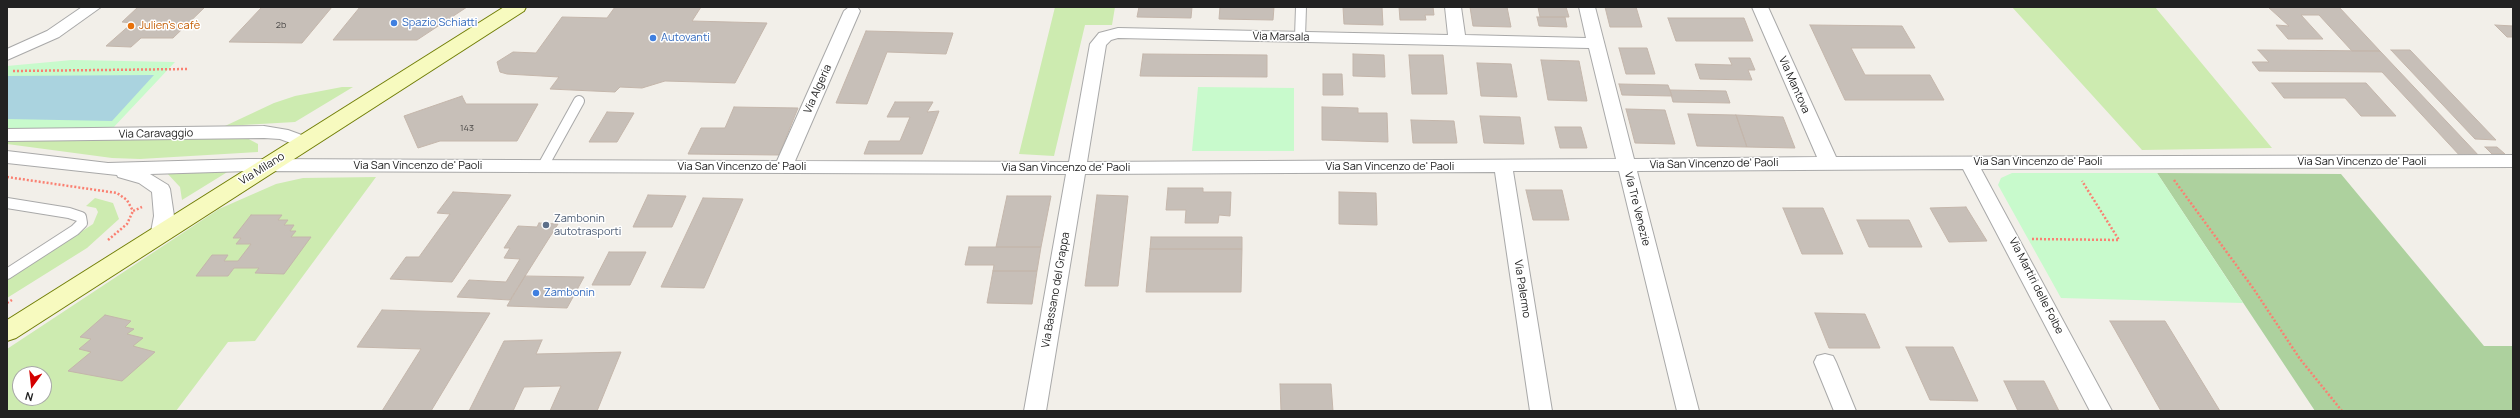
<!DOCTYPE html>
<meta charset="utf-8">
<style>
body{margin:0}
#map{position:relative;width:2520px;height:418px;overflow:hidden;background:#f2efe9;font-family:Manrope,sans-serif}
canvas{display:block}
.frame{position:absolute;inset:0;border:8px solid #222;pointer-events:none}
.north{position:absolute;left:12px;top:366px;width:40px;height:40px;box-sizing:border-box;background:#fff;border:1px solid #a7a7a7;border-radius:50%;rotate:195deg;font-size:11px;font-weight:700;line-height:16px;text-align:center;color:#222}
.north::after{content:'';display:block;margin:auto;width:14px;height:18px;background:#d40000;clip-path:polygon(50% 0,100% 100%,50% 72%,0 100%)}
</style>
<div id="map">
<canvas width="2520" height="418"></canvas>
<div class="frame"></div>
<div class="north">N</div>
</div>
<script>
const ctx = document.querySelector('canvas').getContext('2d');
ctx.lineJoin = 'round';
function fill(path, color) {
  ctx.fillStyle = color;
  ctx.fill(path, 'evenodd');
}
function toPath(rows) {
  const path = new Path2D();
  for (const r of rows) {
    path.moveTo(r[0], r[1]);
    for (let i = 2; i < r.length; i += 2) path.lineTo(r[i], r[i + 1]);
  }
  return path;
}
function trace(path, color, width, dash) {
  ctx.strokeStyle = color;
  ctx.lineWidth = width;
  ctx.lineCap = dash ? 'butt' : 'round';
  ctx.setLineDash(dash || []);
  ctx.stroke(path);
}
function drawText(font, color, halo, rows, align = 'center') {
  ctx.font = font + ' Manrope,sans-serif';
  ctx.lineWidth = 3;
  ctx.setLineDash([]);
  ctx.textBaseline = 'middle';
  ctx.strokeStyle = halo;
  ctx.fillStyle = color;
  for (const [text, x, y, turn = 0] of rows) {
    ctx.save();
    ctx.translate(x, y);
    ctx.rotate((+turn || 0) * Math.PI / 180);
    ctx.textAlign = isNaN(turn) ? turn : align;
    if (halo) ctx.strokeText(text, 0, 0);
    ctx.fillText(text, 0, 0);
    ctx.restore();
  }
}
fill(toPath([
 [1055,7,1115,7,1112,25,1085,25,1054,156,1019,154],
 [2012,7,2155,7,2272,148,2142,150],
 [342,87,353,87,295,122,225,126,274,103,295,96],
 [243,136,258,144,258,152,140,159,112,158,7,144,7,141],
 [165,171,229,171,182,200,180,187],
 [376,177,255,341,228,342,176,411,7,411,7,349,219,209,276,184,303,178],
 [20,374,44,374,44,398,20,398],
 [95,198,113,203,119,219,87,248,7,298,7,280,93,224,98,212,96,208,86,206]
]), '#cdebb0');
fill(toPath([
 [2157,173,2341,174,2484,346,2513,346,2513,411,2315,411]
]), '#add19e');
fill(toPath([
 [72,60,175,62,112,129,7,128,7,66],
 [1198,87,1294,88,1294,151,1192,151],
 [2012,173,2157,173,2243,303,2061,298,1998,185,2001,178]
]), '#c8facc');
fill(toPath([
 [154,75,112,121,7,119,7,76]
]), '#aad3df');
const building = toPath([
 [138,7,205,7,173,38,141,38,131,47,106,46,132,23,122,22,138,7],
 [262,7,332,7,302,43,229,42,262,7],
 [360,7,467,7,417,40,333,40,360,7],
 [615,7,701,7,692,21,767,23,735,83,665,81,642,88,620,87,615,92,550,89,559,77,507,74,500,72,497,62,513,52,536,53,562,17,607,18,615,7],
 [1139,7,1192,7,1191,18,1137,17,1139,7],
 [1220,7,1274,7,1273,20,1219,19,1220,7],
 [1343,7,1382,7,1383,25,1344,24,1343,7],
 [1399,7,1433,7,1434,15,1425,15,1426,20,1400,20,1399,7],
 [1470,7,1507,7,1511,27,1473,26,1470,7],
 [1538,7,1566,7,1569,17,1540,17,1538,7],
 [1605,7,1636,7,1642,27,1610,27,1605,7],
 [2268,7,2339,7,2380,51,2352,51,2319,15,2301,15,2323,39,2288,39,2276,25,2289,26,2268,7],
 [1537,17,1565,17,1567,27,1539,26,1537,17],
 [1668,18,1744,18,1753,41,1676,41,1668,18],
 [1810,25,1902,26,1915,48,1851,48,1865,75,1930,75,1944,100,1845,100,1810,25],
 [2495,25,2513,26,2513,37,2507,37,2495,25],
 [866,31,953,33,946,54,887,52,867,104,836,103,866,31],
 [1619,48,1647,48,1655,74,1626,74,1619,48],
 [2258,50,2380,51,2481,158,2462,158,2382,72,2259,71,2252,62,2269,62,2258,50],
 [2391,50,2410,50,2496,140,2475,139,2391,50],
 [1143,54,1267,55,1267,77,1140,76,1143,54],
 [1353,54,1384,55,1385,77,1353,76,1353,54],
 [1409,55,1443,55,1447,94,1412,94,1409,55],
 [1729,58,1750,58,1755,70,1748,70,1752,80,1700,79,1695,64,1732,65,1729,58],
 [1541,60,1579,61,1587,101,1548,100,1541,60],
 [1477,63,1511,64,1517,97,1481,96,1477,63],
 [1323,74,1342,74,1343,95,1323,95,1323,74],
 [2272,83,2366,83,2396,116,2361,116,2345,98,2284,98,2272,83],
 [1619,84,1668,85,1672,96,1622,95,1619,84],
 [1670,90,1726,91,1730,103,1673,102,1670,90],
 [462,96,466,104,538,104,517,141,440,141,418,148,404,116,462,96],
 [895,102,933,102,927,112,939,111,922,154,864,154,869,141,900,141,910,117,887,117,895,102],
 [734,107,798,108,779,155,688,154,701,128,725,128,734,107],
 [1322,107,1358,108,1358,113,1387,113,1388,142,1322,140,1322,107],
 [1626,109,1665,110,1675,144,1635,143,1626,109],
 [607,112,634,113,617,142,589,142,607,112],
 [1688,114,1736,115,1747,147,1697,146,1688,114],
 [1736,115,1783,117,1795,148,1747,147,1736,115],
 [1480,116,1520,117,1524,144,1484,143,1480,116],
 [1411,120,1454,121,1457,143,1413,143,1411,120],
 [1555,127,1581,127,1587,148,1560,148,1555,127],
 [2485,147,2497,147,2505,154,2492,154,2485,147],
 [1168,188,1203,188,1203,192,1231,192,1230,216,1219,215,1218,223,1185,223,1186,210,1166,210,1168,188],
 [1526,190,1562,190,1569,220,1533,220,1526,190],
 [453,192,511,195,452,282,390,279,406,257,419,257,450,214,437,213,453,192],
 [1339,192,1376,193,1377,225,1339,224,1339,192],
 [648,195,686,196,672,227,633,227,648,195],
 [1097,195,1128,196,1118,286,1085,286,1097,195],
 [1007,196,1051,196,1041,247,996,247,1007,196],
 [703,198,743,199,704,288,661,287,703,198],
 [1966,207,1987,241,1949,242,1930,208,1966,207],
 [1783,208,1823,208,1843,254,1802,254,1783,208],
 [251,215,282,215,278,220,288,220,284,225,294,225,290,231,296,231,291,237,311,237,284,274,255,273,259,268,234,268,228,276,196,276,212,255,228,255,224,261,238,261,251,244,236,244,241,238,233,238,251,215],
 [1857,220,1909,220,1922,247,1869,247,1857,220],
 [539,223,558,224,510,300,457,297,469,280,506,282,520,259,504,258,510,248,504,248,518,226,537,227,539,223],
 [1151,237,1242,237,1242,249,1150,249,1151,237],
 [969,247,1041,247,1037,271,993,271,994,265,965,265,969,247],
 [1150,249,1242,249,1241,292,1146,292,1150,249],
 [609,252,646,252,630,285,592,285,609,252],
 [993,271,1037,271,1032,304,987,303,993,271],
 [525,276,584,277,567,308,507,306,525,276],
 [382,310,490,313,431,411,382,411,421,349,357,347,382,310],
 [1815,313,1865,314,1880,348,1829,348,1815,313],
 [105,315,131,321,125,327,134,329,127,334,143,338,133,346,155,352,122,381,68,371,91,352,79,349,91,339,80,337,105,315],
 [2110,321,2165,321,2220,411,2161,411,2110,321],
 [542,340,536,354,621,352,597,411,550,411,561,386,524,387,513,411,469,411,504,341,542,340],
 [1906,347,1953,347,1978,401,1930,400,1906,347],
 [2004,381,2044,381,2059,411,2018,411,2004,381],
 [1280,384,1331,384,1333,411,1281,411,1280,384]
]);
fill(building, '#c7bfb8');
trace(building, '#c4b6ab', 1);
const service = toPath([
 [1300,37,1301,7],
 [543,166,579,101],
 [7,203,69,213,81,217,82,223,75,230,7,274]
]);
const minor = toPath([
 [82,7,101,7,59,37,7,60,7,49,47,31,82,7],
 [849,7,858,8,860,11,795,161,1069,162,1090,44,1099,33,1118,28,1448,35,1445,7,1461,7,1465,35,1586,38,1579,7,1595,7,1634,159,1817,157,1752,7,1768,7,1836,157,2513,155,2513,167,1981,169,2112,411,2090,411,1963,169,1637,171,1699,411,1677,411,1619,171,1513,171,1552,411,1530,411,1495,172,1085,174,1046,411,1024,411,1066,174,248,171,150,174,168,185,170,189,174,216,171,232,168,237,161,239,154,237,151,232,154,216,152,192,139,183,118,177,117,175,7,163,7,151,108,163,248,159,777,161,844,11,849,7],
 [1118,38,1589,48,1616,159,1087,162,1106,45,1111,40,1118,38],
 [264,126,288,130,310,138,313,142,310,146,304,148,280,139,264,138,7,141,7,129,264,126],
 [1825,354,1833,356,1836,362,1856,411,1834,411,1814,362,1817,356,1825,354]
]);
const secondary = toPath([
 [504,7,526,7,524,11,16,338,7,341,7,320,504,7]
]);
trace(service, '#a9a9a9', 12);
trace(minor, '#a9a9a9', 2);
trace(secondary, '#707d05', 2);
trace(toPath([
 [13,71,189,69],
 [7,177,117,193,127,200,133,211,142,207],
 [2174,180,2253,288,2300,359,2342,411],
 [2032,239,2119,240,2082,181],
 [108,240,127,224,133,211],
 [7,303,12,300]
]), '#fa8072', 2.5, [2, 2]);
trace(service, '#fff', 10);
fill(minor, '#fff');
fill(secondary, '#f7fabf');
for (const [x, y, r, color] of [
 [394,23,4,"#3f7fe0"],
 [131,26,4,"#e8710a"],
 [653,38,4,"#3f7fe0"],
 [546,225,4,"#5c6f8a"],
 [536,293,4,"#3f7fe0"]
]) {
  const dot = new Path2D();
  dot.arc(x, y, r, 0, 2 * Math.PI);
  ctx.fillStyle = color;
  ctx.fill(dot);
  trace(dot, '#fff', 1.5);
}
drawText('9px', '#4b4948', null, [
 ["2b",281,25],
 ["143",467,128]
]);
drawText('11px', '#366cbe', '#fff', [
 ["Spazio Schiatti",402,23],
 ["Autovanti",661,38],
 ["Zambonin",544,293]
], 'left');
drawText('11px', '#c56008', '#fff', [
 ["Julien's cafè",139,26]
], 'left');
drawText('11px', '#222', '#fff', [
 ["Via Marsala",1281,37,1],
 ["Via Mantova",1794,85,66],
 ["Via Algeria",818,89,-66],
 ["Via Caravaggio",156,134,-1],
 ["Via San Vincenzo de' Paoli",2038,162],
 ["Via San Vincenzo de' Paoli",2362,162],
 ["Via San Vincenzo de' Paoli",1714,164,-1],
 ["Via San Vincenzo de' Paoli",418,166],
 ["Via San Vincenzo de' Paoli",742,167],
 ["Via San Vincenzo de' Paoli",1390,167],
 ["Via San Vincenzo de' Paoli",1066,168],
 ["Via Milano",262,169,-32],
 ["Via Tre Venezie",1637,209,76],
 ["Via Martiri delle Foibe",2036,286,63],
 ["Via Palermo",1522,289,81],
 ["Via Bassano del Grappa",1056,290,-80]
]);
drawText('11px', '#4e5e75', '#fff', [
 ["Zambonin",554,219],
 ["autotrasporti",554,232]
], 'left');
</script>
